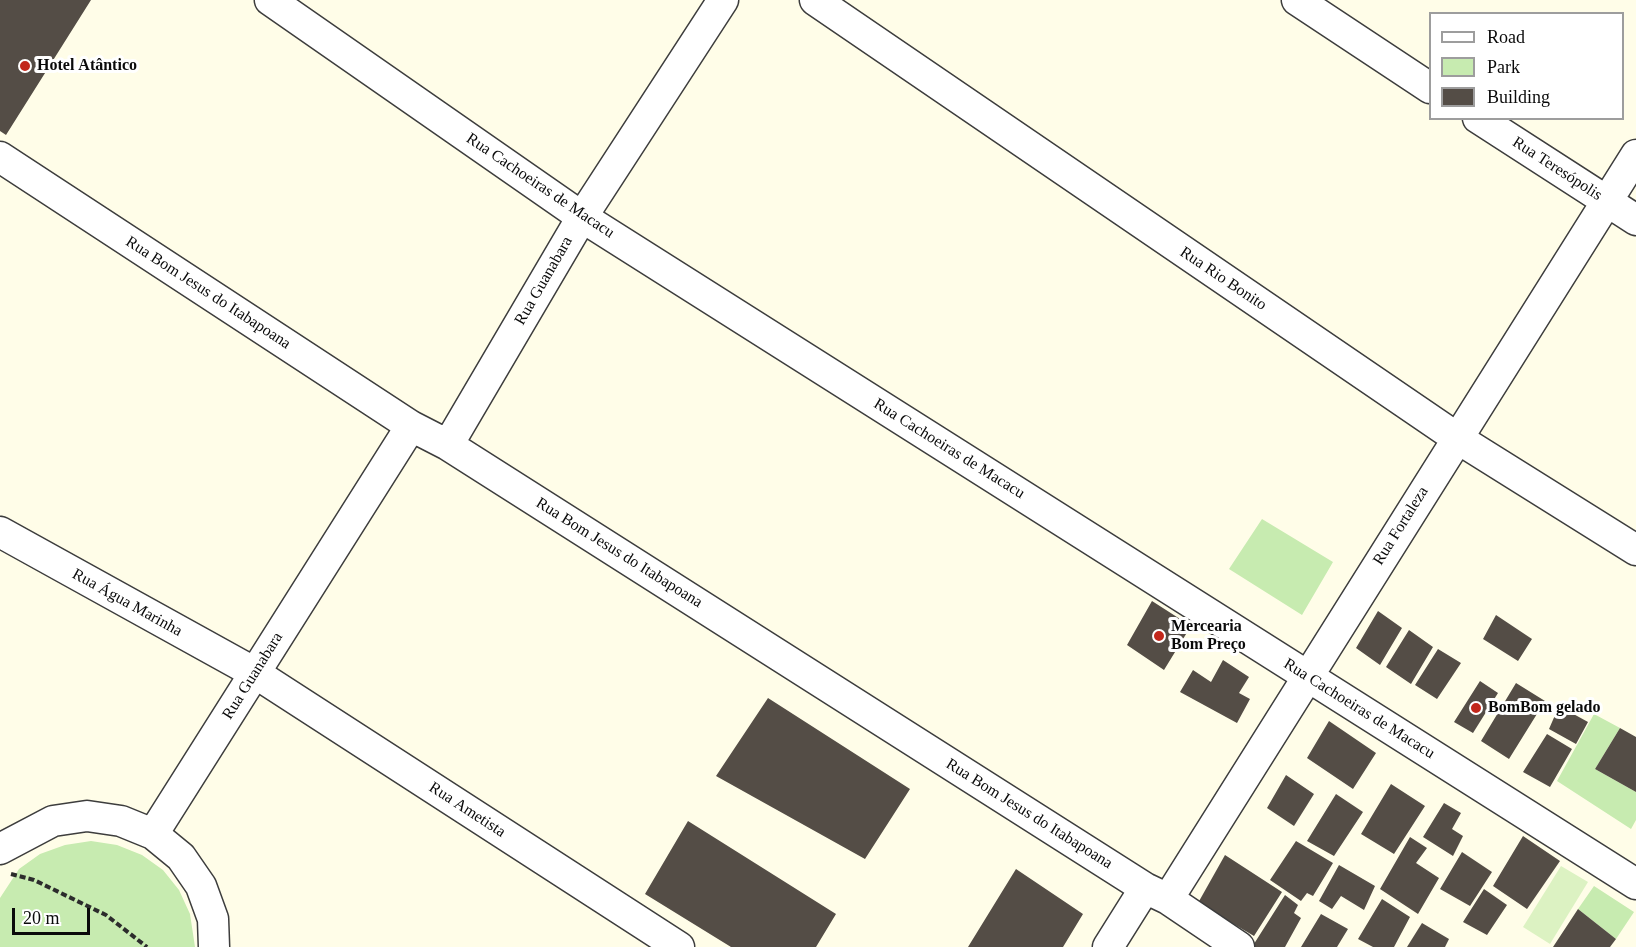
<!DOCTYPE html>
<meta charset="utf-8">
<style>
body{margin:0}
#map{position:relative;width:1636px;height:947px;overflow:hidden;background:#fffde8;font-family:"Times New Roman",serif}
canvas{display:block}
.legend{position:absolute;left:1429px;top:12px;width:195px;height:108px;box-sizing:border-box;background:#fff;border:2px solid #9d9d9d;margin:0;padding:8px 10px;list-style:none;font-size:18px;color:#0a0a0a}
.legend li{display:flex;align-items:center;gap:12px;height:30px}
.legend b{width:30px;border:2px solid #9d9d9d}
.scale{position:absolute;left:12px;top:908px;width:78px;height:27px;box-sizing:border-box;border:3px solid #0a0a0a;border-top:0;padding-left:8px;font-size:18px;line-height:21px;white-space:nowrap;color:#0a0a0a;-webkit-text-stroke:4px #fff;paint-order:stroke}
</style>
<div id="map">
<canvas width="1636" height="947"></canvas>
<ul class="legend">
<li><b style="height:8px;background:#fff"></b>Road</li>
<li><b style="height:16px;background:#c7ebb0"></b>Park</li>
<li><b style="height:16px;background:#544d46"></b>Building</li>
</ul>
<div class="scale">20 m</div>
</div>
<script>
const ctx = document.querySelector('canvas').getContext('2d');
ctx.lineJoin = 'round';
function fill(path, color) {
  ctx.fillStyle = color;
  ctx.fill(path, 'evenodd');
}
function toPath(rows) {
  const path = new Path2D();
  for (const r of rows) {
    path.moveTo(r[0], r[1]);
    for (let i = 2; i < r.length; i += 2) path.lineTo(r[i], r[i + 1]);
  }
  return path;
}
function trace(path, color, width, dash) {
  ctx.strokeStyle = color;
  ctx.lineWidth = width;
  ctx.lineCap = dash ? 'butt' : 'round';
  ctx.setLineDash(dash || []);
  ctx.stroke(path);
}
function drawText(font, color, halo, rows, align = 'center') {
  ctx.font = font + ' "Times New Roman",serif';
  ctx.lineWidth = 6;
  ctx.setLineDash([]);
  ctx.textBaseline = 'middle';
  ctx.strokeStyle = halo;
  ctx.fillStyle = color;
  for (const [text, x, y, turn = 0] of rows) {
    ctx.save();
    ctx.translate(x, y);
    ctx.rotate((+turn || 0) * Math.PI / 180);
    ctx.textAlign = isNaN(turn) ? turn : align;
    if (halo) ctx.strokeText(text, 0, 0);
    ctx.fillText(text, 0, 0);
    ctx.restore();
  }
}
fill(toPath([
 [1262,519,1333,562,1302,615,1229,569],
 [1594,714,1620,728,1595,769,1636,792,1636,820,1631,829,1557,781],
 [91,841,117,845,142,855,163,870,179,890,190,914,195,947,0,947,0,898,19,869,40,854,65,845],
 [1594,886,1634,912,1616,939,1578,909]
]), '#c7ebb0');
fill(toPath([
 [1561,866,1588,882,1550,944,1523,927]
]), '#dcf2c2');
fill(toPath([
 [0,0,91,0,6,135,0,131],
 [1152,601,1191,626,1164,670,1127,645],
 [1378,611,1402,628,1380,665,1356,648],
 [1496,615,1532,639,1518,661,1483,639],
 [1409,630,1433,647,1411,684,1386,667],
 [1438,649,1461,663,1437,699,1415,685],
 [1223,660,1249,677,1239,693,1250,699,1237,723,1180,692,1193,670,1211,682],
 [1480,681,1498,693,1473,733,1454,722],
 [1516,683,1545,701,1509,759,1481,741],
 [768,698,910,789,865,859,716,776],
 [1559,706,1588,722,1576,744,1549,729],
 [1329,721,1376,753,1353,789,1307,758],
 [1620,728,1636,737,1636,792,1595,769],
 [1547,734,1572,749,1550,787,1523,772],
 [1286,775,1314,794,1294,826,1267,808],
 [1391,784,1425,806,1394,854,1361,834],
 [1336,794,1363,812,1334,856,1307,841],
 [1444,803,1461,813,1452,829,1463,836,1453,856,1423,837],
 [688,821,836,914,816,947,731,947,645,894],
 [1523,836,1560,861,1527,909,1493,886],
 [1410,837,1427,848,1416,863,1439,878,1418,914,1380,889],
 [1296,841,1333,863,1313,896,1307,893,1301,901,1270,880],
 [1462,852,1492,872,1470,906,1440,889],
 [1225,855,1282,892,1254,936,1198,903],
 [1339,865,1375,886,1364,910,1341,896,1332,909,1319,901],
 [1016,869,1083,914,1063,947,968,947],
 [1484,889,1507,905,1487,935,1463,922],
 [1285,895,1298,905,1294,913,1301,918,1285,947,1252,947],
 [1382,899,1410,917,1394,947,1373,947,1358,939],
 [1578,909,1616,939,1610,947,1553,947],
 [1321,914,1348,929,1337,947,1301,947],
 [1422,923,1449,939,1445,947,1407,947]
]), '#544d46');
const minor = toPath([
 [270,0,582,217,1636,884],
 [815,0,1457,438,1636,550],
 [1297,0,1430,88],
 [1478,118,1636,220],
 [0,157,411,426,448,445,1145,888,1168,899,1239,947],
 [448,445,582,217,723,0],
 [0,532,255,673,679,947],
 [153,834,411,426],
 [0,849,53,821,87,816,121,821,153,834,181,857,201,886,213,919,214,947],
 [1168,899,1636,155],
 [1108,947,1145,888]
]);
trace(minor, '#3d3d3d', 33);
trace(toPath([
 [11,874,34,880,106,915,147,947]
]), '#2c2c2c', 4, [6, 3]);
trace(minor, '#fff', 30);
for (const [x, y, r, color] of [
 [25,66,6,"#c2271b"],
 [1159,636,6,"#c2271b"],
 [1476,708,6,"#c2271b"]
]) {
  const dot = new Path2D();
  dot.arc(x, y, r, 0, 2 * Math.PI);
  ctx.fillStyle = color;
  ctx.fill(dot);
  trace(dot, '#fff', 2);
}
drawText('bold 16px', '#0a0a0a', '#fff', [
 ["Hotel Atântico",37,66],
 ["Mercearia",1171,627],
 ["Bom Preço",1171,645],
 ["BomBom gelado",1488,708]
], 'left');
drawText('16px', '#0a0a0a', '#fff', [
 ["Rua Teresópolis",1557,169,33],
 ["Rua Cachoeiras de Macacu",540,186,34],
 ["Rua Rio Bonito",1223,279,34],
 ["Rua Guanabara",544,281,-60],
 ["Rua Bom Jesus do Itabapoana",208,293,33],
 ["Rua Cachoeiras de Macacu",949,449,32],
 ["Rua Fortaleza",1401,526,-58],
 ["Rua Bom Jesus do Itabapoana",619,553,32],
 ["Rua Água Marinha",127,603,29],
 ["Rua Guanabara",253,676,-58],
 ["Rua Cachoeiras de Macacu",1359,709,32],
 ["Rua Ametista",467,810,33],
 ["Rua Bom Jesus do Itabapoana",1029,814,32]
]);
</script>
